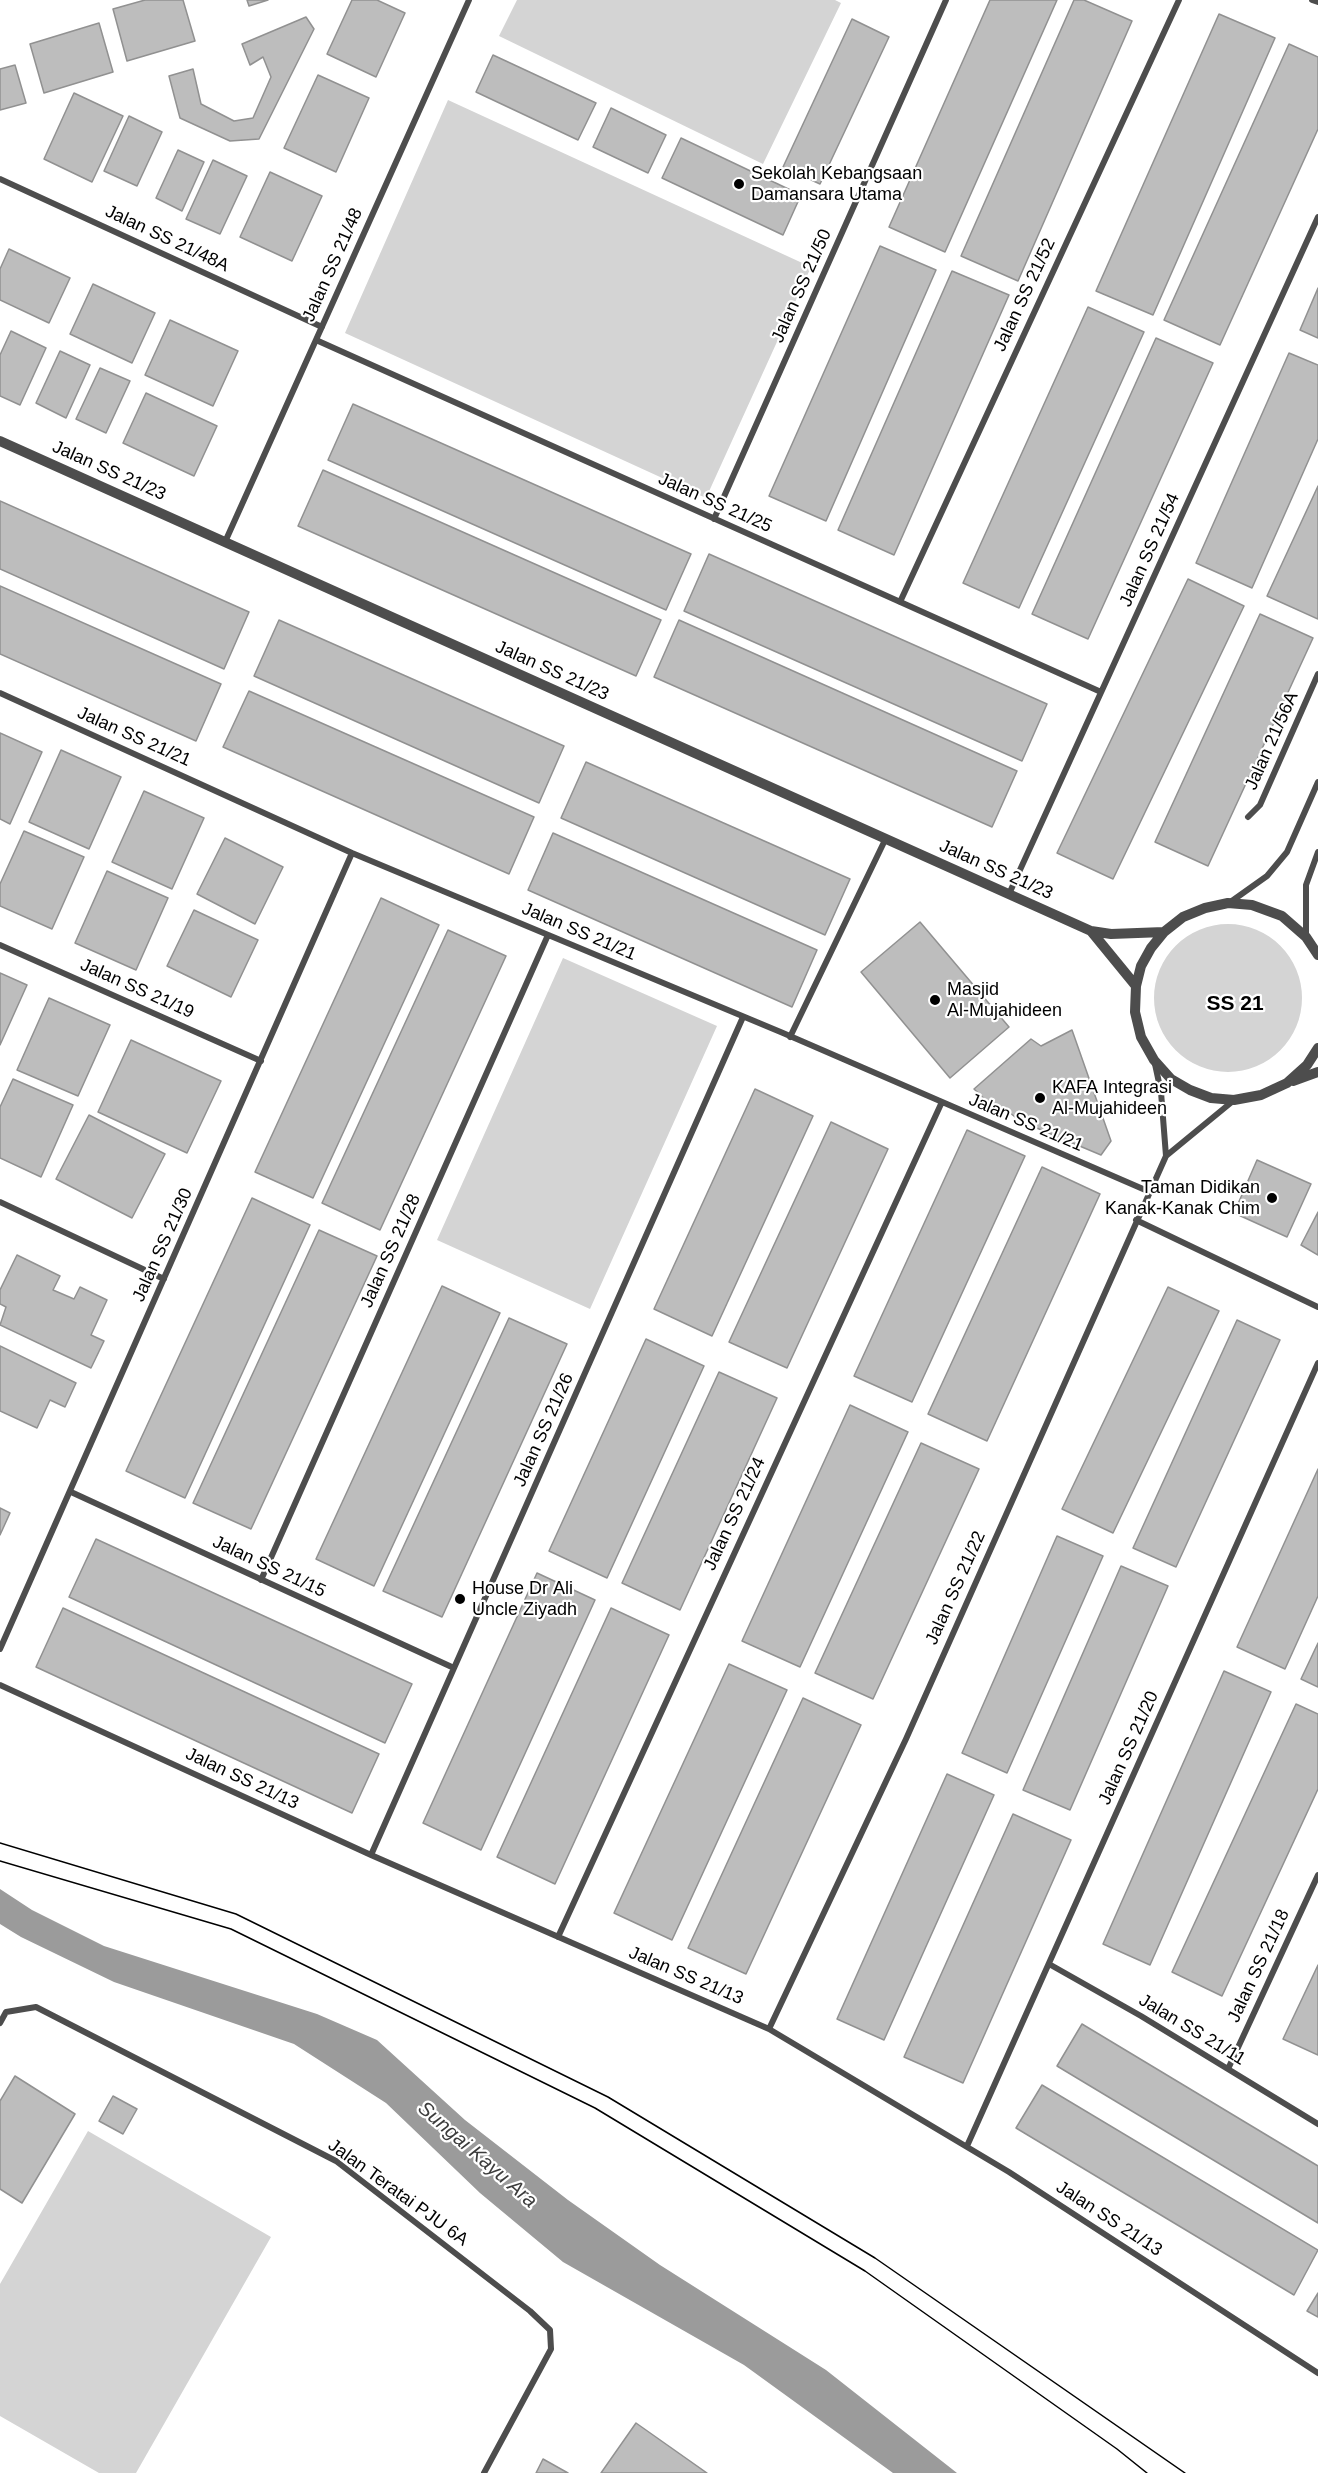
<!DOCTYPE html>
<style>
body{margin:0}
canvas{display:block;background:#fff}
</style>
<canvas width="1318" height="2473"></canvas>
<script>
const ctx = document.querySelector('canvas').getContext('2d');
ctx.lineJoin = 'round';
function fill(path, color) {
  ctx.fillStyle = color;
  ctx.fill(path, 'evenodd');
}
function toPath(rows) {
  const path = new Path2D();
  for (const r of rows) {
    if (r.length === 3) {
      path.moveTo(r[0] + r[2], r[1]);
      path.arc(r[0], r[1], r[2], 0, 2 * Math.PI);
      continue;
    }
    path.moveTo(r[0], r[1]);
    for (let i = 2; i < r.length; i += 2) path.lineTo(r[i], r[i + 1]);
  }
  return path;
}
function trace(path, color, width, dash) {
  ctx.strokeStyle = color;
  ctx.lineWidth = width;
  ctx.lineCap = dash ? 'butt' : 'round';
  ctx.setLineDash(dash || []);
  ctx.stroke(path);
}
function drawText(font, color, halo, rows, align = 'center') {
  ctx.font = font + ' Helvetica,sans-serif';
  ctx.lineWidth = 4.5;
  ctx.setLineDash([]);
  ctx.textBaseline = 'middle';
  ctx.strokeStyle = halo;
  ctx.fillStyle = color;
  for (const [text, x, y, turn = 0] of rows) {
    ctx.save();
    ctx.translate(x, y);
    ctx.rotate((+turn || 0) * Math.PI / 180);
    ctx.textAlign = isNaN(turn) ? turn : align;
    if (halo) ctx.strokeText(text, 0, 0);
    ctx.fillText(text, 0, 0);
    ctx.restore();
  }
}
fill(toPath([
 [517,0,835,0,841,3,763,164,499,36],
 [448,100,811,267,706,498,345,333],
 [1228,998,74],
 [563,958,717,1026,590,1309,437,1240],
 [88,2131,271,2237,136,2473,99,2473,0,2416,0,2284]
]), '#d4d4d4');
fill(toPath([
 [0,1889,32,1910,104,1946,317,2014,377,2040,465,2120,568,2200,660,2265,826,2370,957,2473,893,2473,744,2365,563,2262,480,2193,386,2103,294,2044,114,1982,21,1937,0,1924]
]), '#9b9b9b');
const building = toPath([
 [145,0,183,0,195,41,127,61,113,9,145,0],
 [247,0,268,0,249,6,247,0],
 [352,0,377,0,405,13,376,77,327,54,352,0],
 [990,0,1057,0,945,252,889,227,990,0],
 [1074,0,1084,0,1132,21,1018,281,961,256,1074,0],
 [1219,14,1275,38,1153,315,1096,291,1219,14],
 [306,17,314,29,259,139,230,141,180,118,169,76,193,69,201,104,234,121,253,118,271,77,263,57,250,65,242,44,306,17],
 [852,19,889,37,820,184,783,167,852,19],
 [99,23,113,72,44,93,30,44,99,23],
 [1289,44,1318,57,1318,129,1220,345,1164,320,1289,44],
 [493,55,596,103,578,140,476,92,493,55],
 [15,65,26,103,0,110,0,69,15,65],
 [318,75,369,98,336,172,284,148,318,75],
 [74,93,123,116,92,182,44,159,74,93],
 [611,108,666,135,648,173,593,147,611,108],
 [129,116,162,132,137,186,104,171,129,116],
 [681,138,801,195,783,235,662,178,681,138],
 [178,150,204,162,182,211,156,198,178,150],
 [213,160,247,176,220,234,186,219,213,160],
 [270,172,322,196,292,261,240,237,270,172],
 [880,246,936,270,826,521,769,496,880,246],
 [9,249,70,278,49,323,0,300,0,269,9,249],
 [952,271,1009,295,894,555,838,530,952,271],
 [93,284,155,313,132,363,70,334,93,284],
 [1318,288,1318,338,1300,330,1318,288],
 [1088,307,1144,332,1019,608,963,583,1088,307],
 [170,320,238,351,213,406,145,375,170,320],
 [11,331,46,348,20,405,0,396,0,355,11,331],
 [1156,338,1213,363,1088,639,1032,614,1156,338],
 [60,351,90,365,66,418,36,403,60,351],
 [1289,353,1318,365,1318,439,1252,588,1196,563,1289,353],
 [100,368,130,381,106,433,76,419,100,368],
 [146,393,217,426,194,476,123,443,146,393],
 [353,404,691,554,666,610,328,460,353,404],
 [323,470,661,620,636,676,298,526,323,470],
 [1318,486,1318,619,1267,596,1318,486],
 [0,501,249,612,224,669,0,569,0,501],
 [709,554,1047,704,1022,761,684,611,709,554],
 [1188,579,1244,606,1113,879,1057,853,1188,579],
 [0,586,221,684,196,741,0,654,0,586],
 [1260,614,1313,638,1208,866,1155,842,1260,614],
 [279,620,564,746,539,803,254,676,279,620],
 [679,620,1017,771,992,827,654,677,679,620],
 [249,691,534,817,509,874,223,747,249,691],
 [0,733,42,752,10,824,0,819,0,733],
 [61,750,121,777,89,849,29,822,61,750],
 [586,762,850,879,825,935,561,818,586,762],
 [144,791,204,818,172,889,112,862,144,791],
 [24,831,84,857,52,929,0,906,0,884,24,831],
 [553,833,817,950,792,1007,528,890,553,833],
 [225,838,283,867,255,924,197,894,225,838],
 [107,871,168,898,136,970,75,943,107,871],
 [381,898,439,925,313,1198,255,1172,381,898],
 [194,910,258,940,231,997,167,966,194,910],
 [920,922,1009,1027,950,1078,861,972,920,922],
 [448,930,506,956,380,1230,322,1203,448,930],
 [0,973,27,985,0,1045,0,973],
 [49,998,110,1025,78,1096,17,1070,49,998],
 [1072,1030,1111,1141,1101,1155,1020,1121,1004,1108,996,1110,974,1089,1031,1039,1041,1046,1072,1030],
 [131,1040,221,1081,187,1153,98,1112,131,1040],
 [13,1079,73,1105,41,1177,0,1158,0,1107,13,1079],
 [755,1089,813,1116,712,1336,654,1309,755,1089],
 [89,1115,165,1154,132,1218,56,1179,89,1115],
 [831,1122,888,1149,787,1368,729,1342,831,1122],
 [967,1130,1025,1156,912,1402,854,1376,967,1130],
 [1257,1160,1311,1184,1287,1237,1234,1213,1257,1160],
 [1042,1167,1100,1194,987,1441,928,1414,1042,1167],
 [252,1198,310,1225,185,1498,126,1471,252,1198],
 [1318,1212,1318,1255,1301,1245,1318,1212],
 [319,1230,377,1256,251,1529,193,1503,319,1230],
 [17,1255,60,1276,53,1290,74,1299,80,1287,107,1300,91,1335,104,1341,91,1368,0,1325,6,1307,0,1304,0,1290,17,1255],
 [442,1286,500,1313,374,1586,316,1559,442,1286],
 [1168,1287,1219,1311,1113,1533,1062,1509,1168,1287],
 [509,1318,567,1344,442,1617,383,1591,509,1318],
 [1237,1320,1280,1340,1176,1567,1133,1548,1237,1320],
 [646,1339,704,1366,607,1578,549,1551,646,1339],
 [0,1346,76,1383,65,1407,50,1400,37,1428,0,1411,0,1346],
 [719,1372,777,1398,680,1610,622,1583,719,1372],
 [850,1405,908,1432,800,1667,742,1641,850,1405],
 [921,1443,979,1469,873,1699,815,1673,921,1443],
 [1318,1469,1318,1596,1285,1669,1237,1647,1318,1469],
 [0,1508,10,1513,0,1535,0,1508],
 [1057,1536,1103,1556,1007,1773,962,1753,1057,1536],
 [96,1539,412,1684,385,1743,69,1597,96,1539],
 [1121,1566,1168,1586,1070,1810,1023,1790,1121,1566],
 [537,1573,595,1600,481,1850,423,1823,537,1573],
 [63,1608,379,1754,352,1813,36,1667,63,1608],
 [611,1608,669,1635,555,1884,497,1857,611,1608],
 [1318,1643,1318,1687,1301,1679,1318,1643],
 [729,1664,787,1690,672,1940,614,1913,729,1664],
 [1224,1671,1271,1692,1150,1965,1103,1944,1224,1671],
 [803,1698,861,1725,746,1974,688,1948,803,1698],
 [1296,1704,1318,1714,1318,1789,1222,1996,1172,1972,1296,1704],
 [947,1774,994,1795,884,2040,837,2019,947,1774],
 [1013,1814,1071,1840,963,2083,904,2057,1013,1814],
 [1318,1965,1318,2055,1283,2039,1318,1965],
 [1082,2024,1318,2166,1318,2223,1057,2066,1082,2024],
 [15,2076,75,2114,22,2203,0,2189,0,2101,15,2076],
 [1042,2085,1318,2250,1294,2295,1016,2128,1042,2085],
 [113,2096,137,2109,123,2134,99,2121,113,2096],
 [1318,2293,1318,2317,1307,2311,1318,2293],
 [636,2423,707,2473,601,2473,636,2423],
 [543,2459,568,2473,536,2473,543,2459]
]);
fill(building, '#bdbdbd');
trace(building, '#919191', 1.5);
trace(toPath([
 [1312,0,1318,2],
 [0,179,322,327],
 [316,340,1101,692],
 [714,519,946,0],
 [225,542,469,0],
 [900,602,1179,0],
 [0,693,352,853,783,1033,1150,1192],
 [1248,817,1260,805,1318,674],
 [1009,894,1318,217],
 [1229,903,1267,876,1287,852,1318,782],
 [1306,936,1306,885,1318,852],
 [0,945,261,1061],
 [790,1037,886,838],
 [1155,1064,1161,1092,1166,1156],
 [0,1202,164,1279],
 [1136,1220,1318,1307],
 [71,1492,454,1668],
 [261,1580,548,935],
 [0,1649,352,853],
 [0,1685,371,1855,769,2029,1009,2172,1318,2373],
 [371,1855,743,1017],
 [558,1937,941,1104],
 [1049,1964,1141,2016,1318,2124],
 [0,2023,6,2012,36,2007,336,2161,530,2311,550,2330,551,2349,484,2473],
 [769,2029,906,1739,1166,1156,1233,1101],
 [1228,2069,1318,1875],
 [967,2146,1318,1363]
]), '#4d4d4d', 6);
trace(toPath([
 [0,441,1091,931,1111,934,1164,932],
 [1091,931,1136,986],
 [1318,955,1306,937,1282,916,1252,905,1228,903,1205,908,1183,917,1164,932,1151,948,1141,966,1136,986,1135,1012,1141,1037,1154,1060,1171,1079,1190,1090,1211,1098,1234,1100,1261,1095,1287,1083,1307,1065,1318,1048],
 [1293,1081,1318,1072]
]), '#4d4d4d', 10);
trace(toPath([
 [0,1843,236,1914,608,2097,875,2258,1185,2473],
 [0,1861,231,1929,595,2108,865,2271,1117,2449,1147,2473]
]), '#000', 1.5);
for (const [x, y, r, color] of [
 [739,184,6,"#000"],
 [935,1000,6,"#000"],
 [1040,1098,6,"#000"],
 [1272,1198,6,"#000"],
 [460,1599,6,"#000"]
]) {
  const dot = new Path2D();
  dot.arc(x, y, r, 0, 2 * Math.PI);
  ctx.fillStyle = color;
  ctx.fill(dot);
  trace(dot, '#fff', 2);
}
drawText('18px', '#000', '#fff', [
 ["Sekolah Kebangsaan",751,174],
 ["Damansara Utama",751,195],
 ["Masjid",947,990],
 ["Al-Mujahideen",947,1011],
 ["KAFA Integrasi",1052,1088],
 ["Al-Mujahideen",1052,1109],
 ["Taman Didikan",1260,1188,"right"],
 ["Kanak-Kanak Chim",1260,1209,"right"],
 ["House Dr Ali",472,1589],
 ["Uncle Ziyadh",472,1610]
], 'left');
drawText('18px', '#000', '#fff', [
 ["Jalan SS 21/48A",167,239,25],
 ["Jalan SS 21/48",333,265,-66],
 ["Jalan SS 21/50",802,286,-66],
 ["Jalan SS 21/52",1025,295,-65],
 ["Jalan SS 21/23",109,471,24],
 ["Jalan SS 21/25",715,503,24],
 ["Jalan SS 21/54",1150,550,-66],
 ["Jalan SS 21/23",552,671,24],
 ["Jalan SS 21/21",134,737,24],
 ["Jalan 21/56A",1272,741,-66],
 ["Jalan SS 21/23",996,870,24],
 ["Jalan SS 21/21",579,932,23],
 ["Jalan SS 21/19",137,989,24],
 ["Jalan SS 21/21",1026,1123,23],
 ["Jalan SS 21/30",163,1245,-66],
 ["Jalan SS 21/28",391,1251,-66],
 ["Jalan SS 21/26",544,1430,-66],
 ["Jalan SS 21/24",735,1514,-65],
 ["Jalan SS 21/15",269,1567,25],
 ["Jalan SS 21/22",956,1588,-66],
 ["Jalan SS 21/20",1129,1748,-66],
 ["Jalan SS 21/13",242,1779,25],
 ["Jalan SS 21/18",1259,1966,-65],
 ["Jalan SS 21/13",686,1976,23],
 ["Jalan SS 21/11",1192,2030,31],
 ["Jalan Teratai PJU 6A",398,2193,36],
 ["Jalan SS 21/13",1109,2219,33]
]);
drawText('italic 20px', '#3c3c3c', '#fff', [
 ["Sungai Kayu Ara",477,2155,41]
]);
drawText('bold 21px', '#000', '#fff', [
 ["SS 21",1235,1004]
]);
</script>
